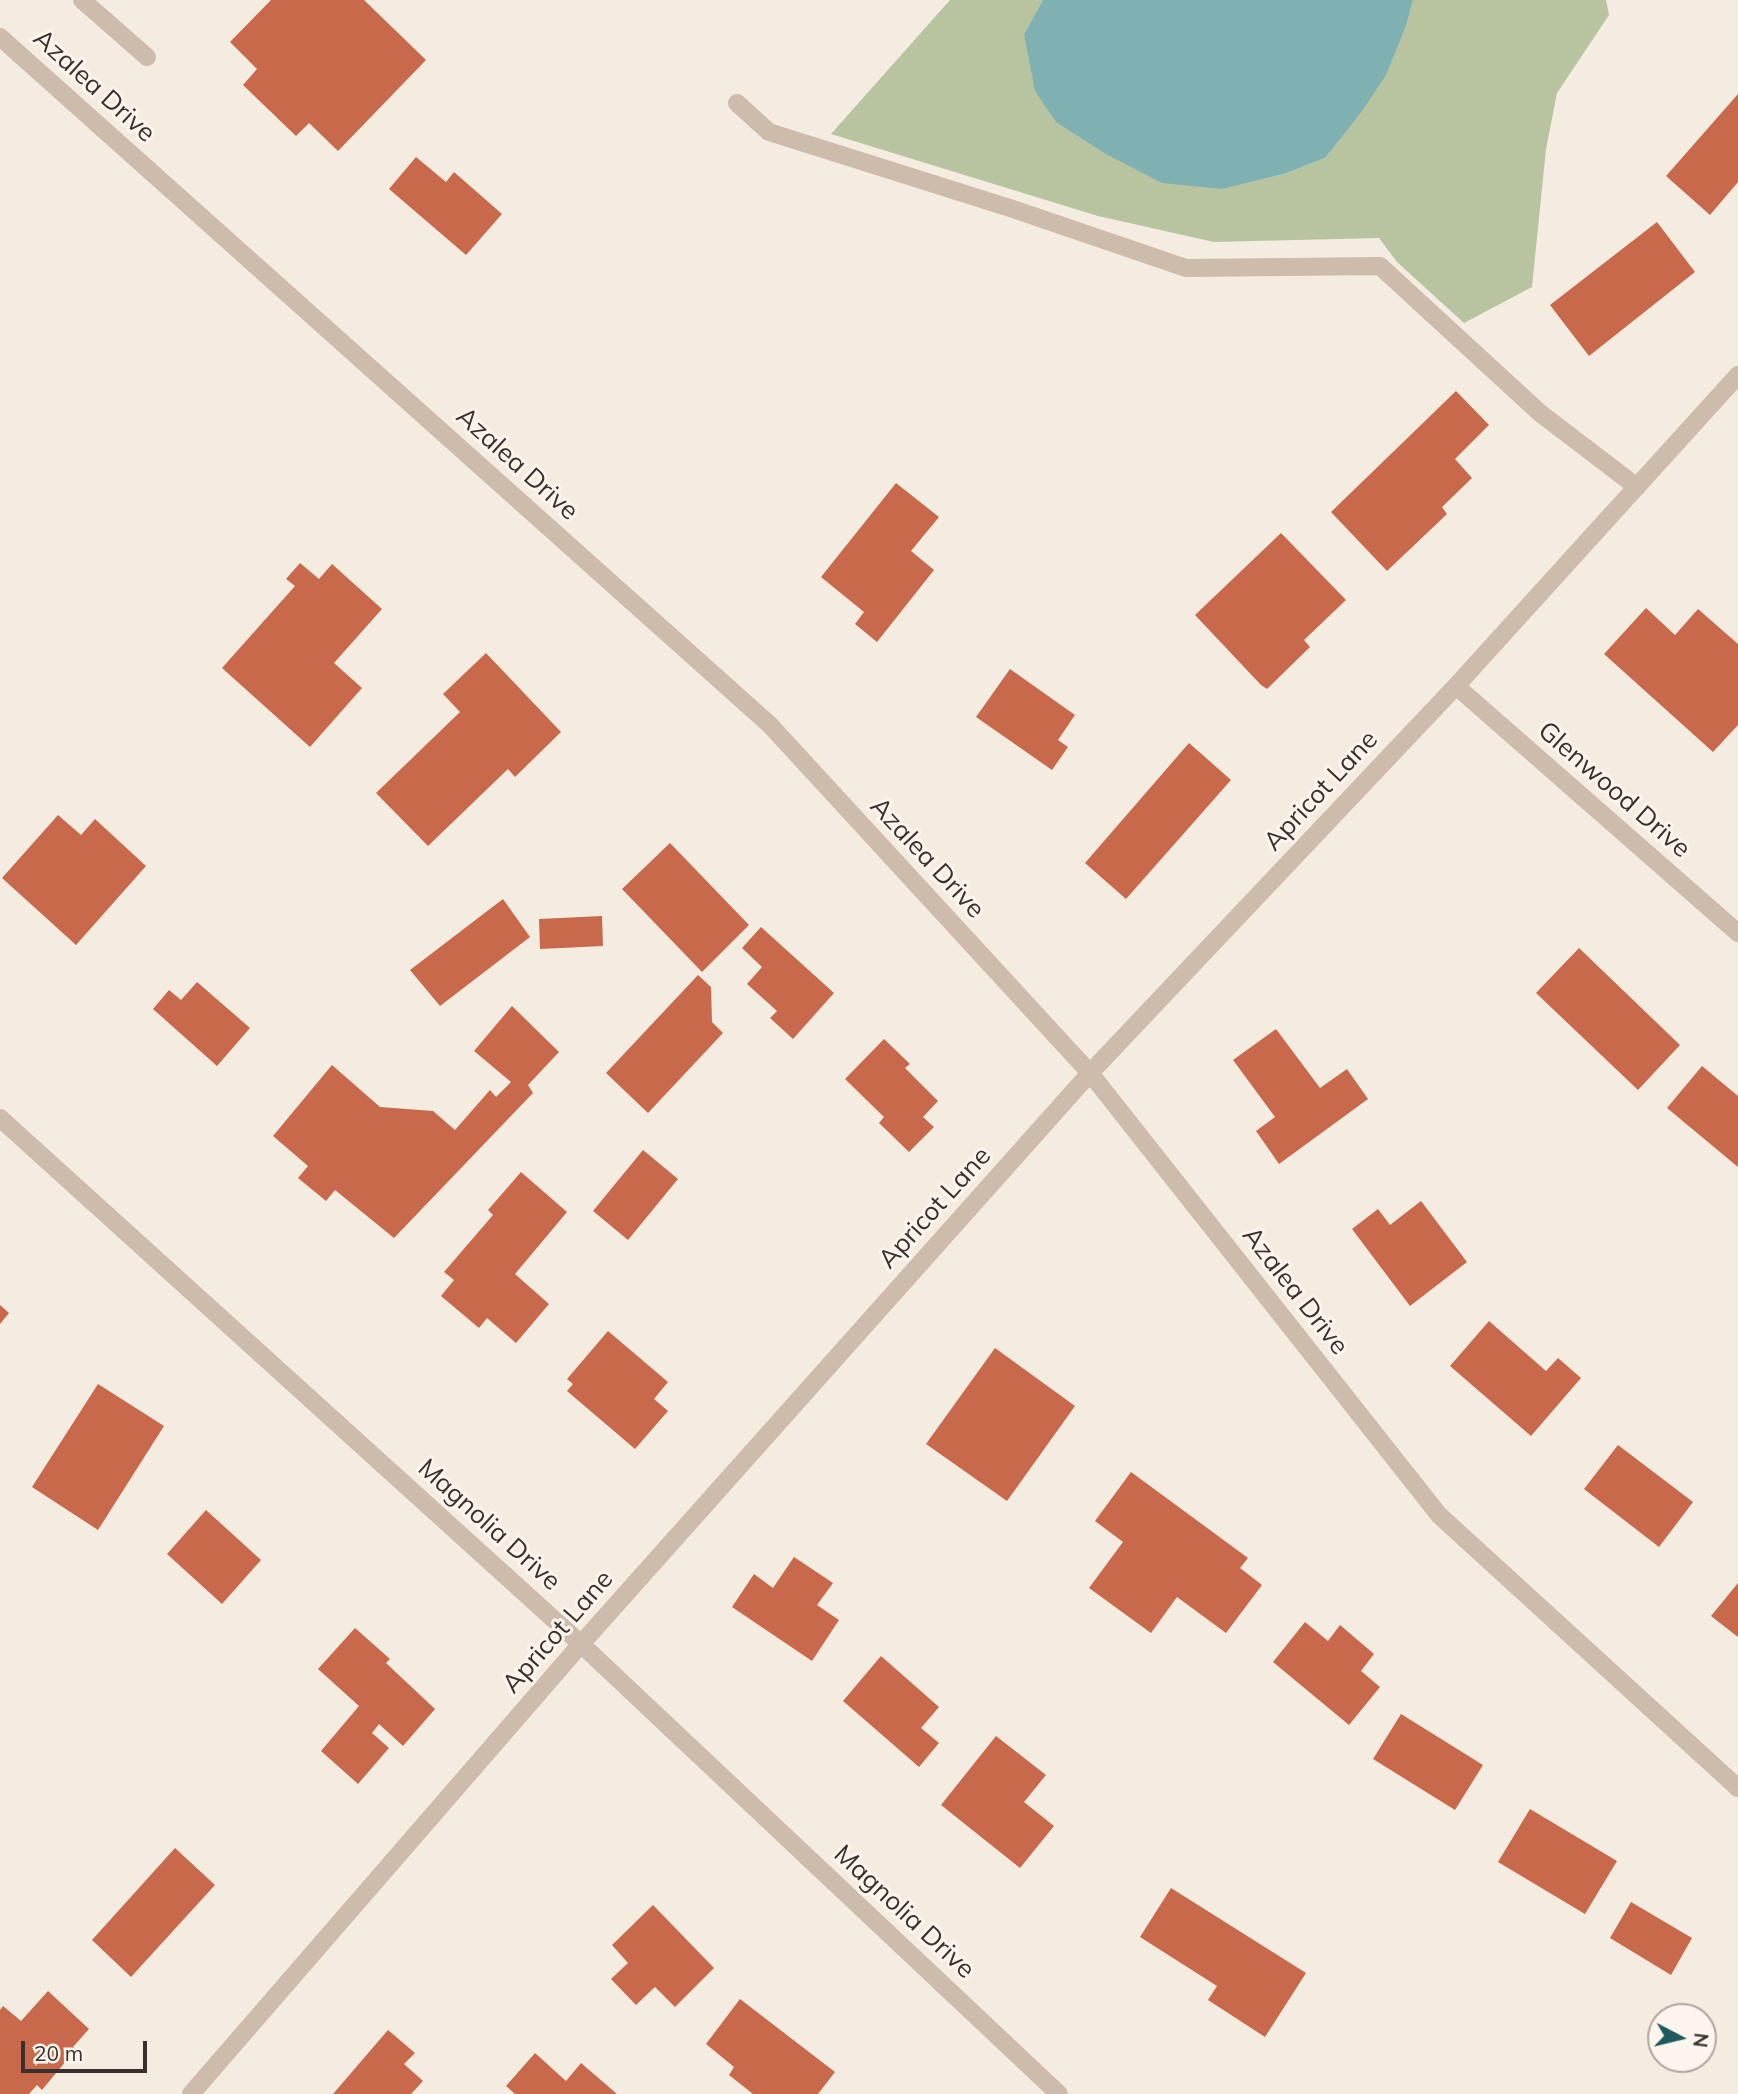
<!DOCTYPE html>
<style>
body{margin:0}
#map{position:relative;width:1738px;height:2094px;overflow:hidden;background:#f4ebe1;font-family:Mulish,sans-serif}
canvas{display:block}
.north{position:absolute;left:1647px;top:2003px;width:70px;height:70px;box-sizing:border-box;background:#fbf5ee;border:2px solid #aea6a0;border-radius:50%;rotate:97deg;font-size:19px;font-weight:700;line-height:28px;text-align:center;color:#3b302b}
.north::after{content:'';display:block;margin:auto;width:24px;height:32px;background:#1f5a5e;clip-path:polygon(50% 0,100% 100%,50% 72%,0 100%)}
.scale{position:absolute;left:21px;top:2041px;width:126px;height:32px;box-sizing:border-box;border:4px solid #3b302b;border-top:0;padding-left:9px;font-size:21px;line-height:24px;white-space:nowrap;color:#3b302b;-webkit-text-stroke:5px #fbf5ee;paint-order:stroke}
</style>
<div id="map">
<canvas width="1738" height="2094"></canvas>
<div class="north">N</div>
<div class="scale">20 m</div>
</div>
<script>
const ctx = document.querySelector('canvas').getContext('2d');
ctx.lineJoin = 'round';
function fill(path, color) {
  ctx.fillStyle = color;
  ctx.fill(path, 'evenodd');
}
function toPath(rows) {
  const path = new Path2D();
  for (const r of rows) {
    path.moveTo(r[0], r[1]);
    for (let i = 2; i < r.length; i += 2) path.lineTo(r[i], r[i + 1]);
  }
  return path;
}
function trace(path, color, width, dash) {
  ctx.strokeStyle = color;
  ctx.lineWidth = width;
  ctx.lineCap = dash ? 'butt' : 'round';
  ctx.setLineDash(dash || []);
  ctx.stroke(path);
}
function drawText(font, color, halo, rows, align = 'center') {
  ctx.font = font + ' Mulish,sans-serif';
  ctx.lineWidth = 6;
  ctx.setLineDash([]);
  ctx.textBaseline = 'middle';
  ctx.strokeStyle = halo;
  ctx.fillStyle = color;
  for (const [text, x, y, turn = 0] of rows) {
    ctx.save();
    ctx.translate(x, y);
    ctx.rotate((+turn || 0) * Math.PI / 180);
    ctx.textAlign = isNaN(turn) ? turn : align;
    if (halo) ctx.strokeText(text, 0, 0);
    ctx.fillText(text, 0, 0);
    ctx.restore();
  }
}
fill(toPath([
 [950,0,1043,0,1024,34,1221,189,1284,174,1325,158,1407,23,1413,0,1606,0,1609,15,1557,93,1546,149,1532,287,1464,323,1397,262,1379,238,1214,242,1098,216,831,134]
]), '#b8c4a0');
fill(toPath([
 [1043,0,1413,0,1407,23,1386,75,1362,111,1325,158,1284,174,1222,189,1162,183,1106,154,1056,122,1035,91,1024,34]
]), '#7fb0b2');
fill(toPath([
 [271,0,364,0,426,60,338,151,309,123,296,136,243,85,257,69,230,42],
 [1738,94,1738,182,1710,215,1666,176],
 [416,157,446,182,454,172,502,214,466,255,389,189],
 [1657,222,1695,272,1589,356,1550,305],
 [1456,391,1489,425,1455,459,1472,478,1442,507,1447,514,1387,571,1331,512],
 [896,483,939,517,911,551,934,570,877,642,855,624,864,612,821,577],
 [1281,533,1346,600,1304,640,1310,647,1267,689,1261,685,1195,615],
 [300,563,319,579,332,564,382,609,334,663,362,688,310,747,222,668,295,586,286,579],
 [1646,608,1675,635,1698,609,1738,644,1738,725,1713,752,1604,654],
 [486,653,561,732,515,777,508,769,428,846,376,793,460,712,443,694],
 [1010,669,1075,715,1058,740,1068,747,1052,770,976,717],
 [1189,743,1231,780,1126,899,1085,863],
 [58,815,81,835,95,819,146,866,76,945,2,878],
 [670,843,749,925,702,972,622,889],
 [503,899,530,937,440,1006,410,970],
 [602,916,603,946,540,949,539,919],
 [761,927,834,993,793,1039,770,1018,777,1011,747,984,762,967,742,948],
 [1579,948,1680,1045,1638,1090,1536,993],
 [698,975,711,987,712,1022,723,1033,648,1113,606,1073],
 [197,982,250,1028,217,1066,153,1009,169,990,181,1000],
 [512,1006,559,1052,528,1085,533,1093,394,1238,335,1190,326,1201,298,1178,308,1166,273,1136,332,1065,380,1107,433,1111,455,1130,490,1090,496,1097,511,1082,474,1051],
 [1276,1029,1320,1088,1347,1069,1368,1099,1279,1164,1256,1131,1275,1117,1233,1060],
 [884,1039,910,1064,905,1068,938,1101,923,1117,934,1127,909,1152,879,1123,884,1117,845,1079],
 [1702,1066,1738,1096,1738,1167,1667,1108],
 [643,1150,678,1179,628,1240,593,1211],
 [521,1172,567,1212,515,1274,549,1304,516,1343,487,1318,479,1328,441,1296,454,1280,444,1272,493,1215,488,1210],
 [1421,1201,1467,1262,1410,1306,1352,1229,1378,1209,1390,1225],
 [0,1305,9,1313,0,1324],
 [1489,1321,1546,1371,1558,1358,1581,1378,1531,1436,1450,1366],
 [608,1331,668,1382,654,1399,668,1411,635,1449,567,1391,573,1384,567,1379],
 [995,1348,1075,1406,1007,1501,926,1444],
 [98,1384,164,1426,98,1530,32,1487],
 [1618,1445,1693,1502,1659,1547,1584,1489],
 [1131,1472,1248,1558,1240,1568,1262,1585,1226,1633,1177,1597,1151,1633,1089,1588,1123,1542,1095,1521],
 [206,1510,261,1560,222,1604,167,1554],
 [794,1557,833,1583,817,1605,839,1620,812,1661,732,1607,754,1574,773,1588],
 [1738,1583,1738,1637,1711,1616],
 [1305,1622,1328,1641,1340,1625,1374,1654,1361,1671,1380,1687,1349,1725,1273,1662],
 [355,1628,390,1659,386,1663,435,1709,403,1746,379,1724,372,1733,389,1748,358,1784,321,1751,359,1706,318,1669],
 [881,1656,939,1707,921,1728,939,1743,919,1767,843,1701],
 [1401,1714,1483,1765,1455,1810,1373,1759],
 [996,1736,1046,1775,1024,1802,1054,1826,1020,1868,941,1805],
 [1530,1809,1617,1861,1585,1914,1498,1862],
 [175,1848,215,1885,131,1977,92,1940],
 [1171,1888,1306,1973,1265,2037,1208,2000,1217,1986,1140,1937],
 [1631,1902,1692,1938,1671,1975,1610,1938],
 [653,1905,714,1968,675,2007,655,1987,636,2005,611,1979,628,1963,612,1945],
 [48,1991,89,2029,73,2047,76,2049,42,2090,37,2085,29,2094,0,2094,0,2010,3,2006,21,2021],
 [740,1999,835,2072,818,2094,753,2094,729,2075,734,2067,706,2044],
 [388,2030,415,2053,404,2064,423,2081,411,2094,333,2094],
 [535,2053,566,2081,581,2063,617,2094,515,2094,506,2086]
]), '#c8694b');
trace(toPath([
 [82,0,147,57],
 [737,103,769,132,1013,209,1186,268,1380,266,1540,413,1637,487]
]), '#cdbbac', 18);
trace(toPath([
 [0,37,770,725,1090,1073,1439,1515,1738,1788],
 [1456,686,1738,933],
 [0,1118,581,1644,1059,2094],
 [191,2094,581,1644,1090,1073,1456,686,1738,375]
]), '#cdbbac', 18);
drawText('26px', '#3b302b', '#fbf5ee', [
 ["Azalea Drive",94,86,42],
 ["Azalea Drive",517,464,42],
 ["Glenwood Drive",1614,790,41],
 ["Apricot Lane",1321,791,-47],
 ["Azalea Drive",927,858,47],
 ["Apricot Lane",935,1208,-48],
 ["Azalea Drive",1295,1291,52],
 ["Magnolia Drive",489,1525,42],
 ["Apricot Lane",558,1632,-49],
 ["Magnolia Drive",904,1912,43]
]);
</script>
